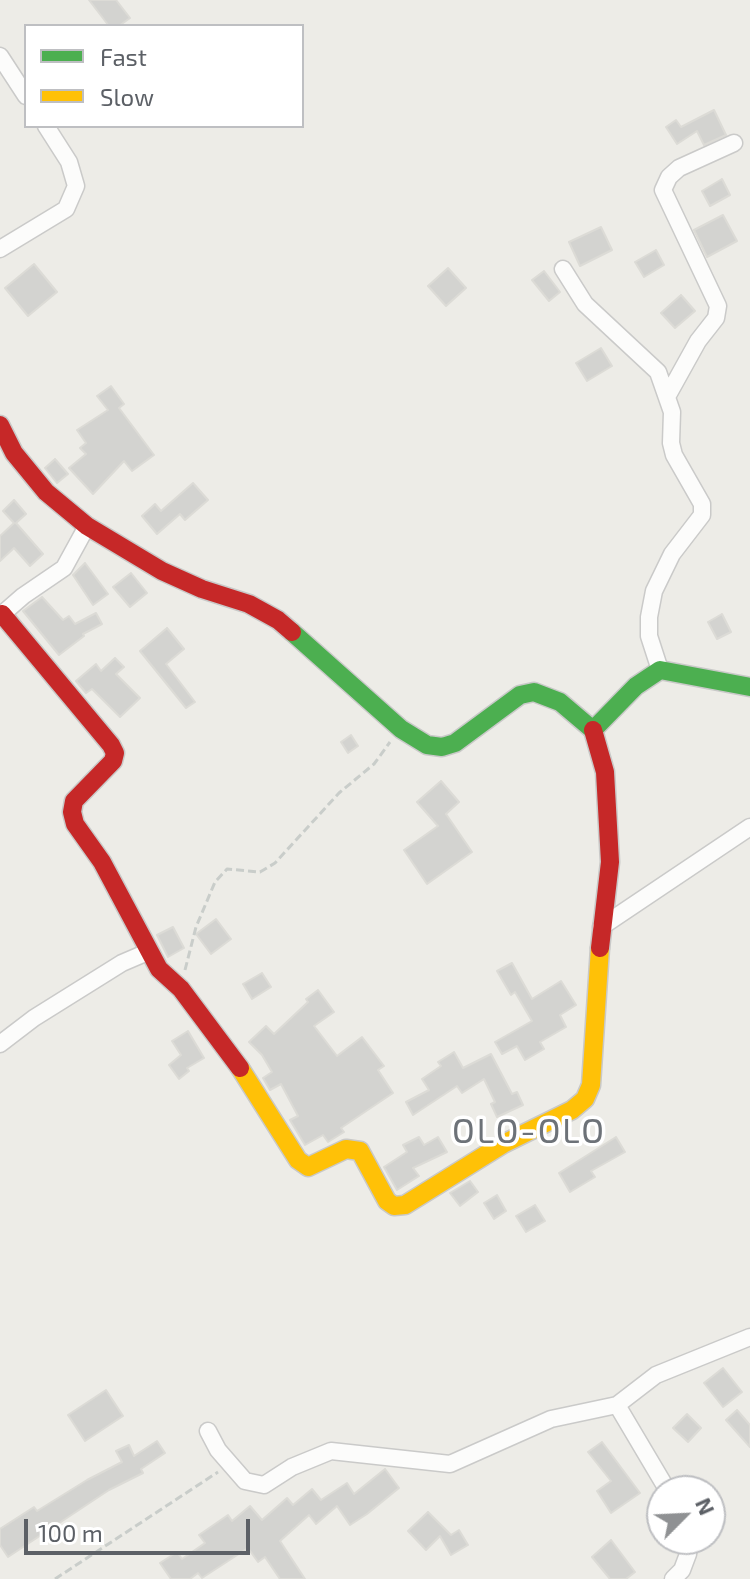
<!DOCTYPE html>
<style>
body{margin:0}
#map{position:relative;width:750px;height:1579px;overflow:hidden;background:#edece7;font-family:"Exo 2",sans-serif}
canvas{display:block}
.legend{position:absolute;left:24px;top:24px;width:280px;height:104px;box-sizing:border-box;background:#fff;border:2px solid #bebfc2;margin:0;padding:10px 14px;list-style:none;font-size:24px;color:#5c6066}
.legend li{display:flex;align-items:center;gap:16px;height:40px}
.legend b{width:40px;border:2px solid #bebfc2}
.north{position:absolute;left:646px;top:1475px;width:80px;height:80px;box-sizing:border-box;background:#fff;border:2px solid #bebfc2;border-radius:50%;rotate:66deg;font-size:22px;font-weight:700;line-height:32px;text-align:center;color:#5c6066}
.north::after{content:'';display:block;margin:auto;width:28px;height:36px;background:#8f9193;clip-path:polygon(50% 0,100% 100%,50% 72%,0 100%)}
.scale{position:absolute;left:24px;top:1519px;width:226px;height:36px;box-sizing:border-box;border:4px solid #5c6066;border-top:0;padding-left:10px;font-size:24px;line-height:28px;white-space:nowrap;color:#5c6066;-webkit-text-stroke:6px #fff;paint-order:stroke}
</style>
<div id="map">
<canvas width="750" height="1579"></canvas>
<ul class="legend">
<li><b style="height:10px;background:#4caf50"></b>Fast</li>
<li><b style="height:10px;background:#ffc107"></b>Slow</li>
</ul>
<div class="north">N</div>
<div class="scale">100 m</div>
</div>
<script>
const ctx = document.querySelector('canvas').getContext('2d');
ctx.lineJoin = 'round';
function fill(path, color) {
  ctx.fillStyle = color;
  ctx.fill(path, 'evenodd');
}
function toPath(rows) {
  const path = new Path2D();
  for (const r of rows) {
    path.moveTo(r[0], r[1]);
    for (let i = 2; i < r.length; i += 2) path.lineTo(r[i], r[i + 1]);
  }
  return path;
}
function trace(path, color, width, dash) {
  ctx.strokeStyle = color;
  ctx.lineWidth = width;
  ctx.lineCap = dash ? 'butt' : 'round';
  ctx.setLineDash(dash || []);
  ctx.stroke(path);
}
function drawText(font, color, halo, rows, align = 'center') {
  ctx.font = font + ' "Exo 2",sans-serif';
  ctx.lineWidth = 7;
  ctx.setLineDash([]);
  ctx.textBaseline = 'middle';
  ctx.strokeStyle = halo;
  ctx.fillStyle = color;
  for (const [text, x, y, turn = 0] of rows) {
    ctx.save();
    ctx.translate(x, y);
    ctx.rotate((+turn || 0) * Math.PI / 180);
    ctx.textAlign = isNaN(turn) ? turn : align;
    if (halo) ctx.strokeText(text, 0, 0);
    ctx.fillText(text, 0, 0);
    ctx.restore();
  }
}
const building = toPath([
 [89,0,116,0,130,18,119,26,109,26,89,0],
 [714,110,726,135,704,145,697,131,677,144,666,127,676,120,681,127,714,110],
 [722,179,730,195,710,206,702,191,722,179],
 [723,215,737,241,707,257,694,230,723,215],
 [601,227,612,250,580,266,569,242,601,227],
 [656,250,664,265,644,277,635,262,656,250],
 [34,264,57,292,28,316,5,288,34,264],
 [448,268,466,288,446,306,428,286,448,268],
 [544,271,560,292,549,301,532,280,544,271],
 [681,295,695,311,675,328,661,313,681,295],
 [601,348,612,366,587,381,576,363,601,348],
 [111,386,124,404,119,408,154,455,132,471,124,461,93,494,69,468,86,454,80,448,86,443,77,430,108,410,97,396,111,386],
 [55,459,68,474,57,483,45,468,55,459],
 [193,483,208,500,185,520,180,514,157,534,142,516,155,504,161,511,193,483],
 [14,500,26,514,16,523,43,554,30,566,14,548,0,561,0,536,14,523,3,511,14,500],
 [85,563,108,594,93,605,73,575,85,563],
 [131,573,147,593,130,607,113,587,131,573],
 [42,597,63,620,69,616,75,624,96,613,102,624,83,634,84,636,59,655,23,611,42,597],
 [722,614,731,632,717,639,708,622,722,614],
 [167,628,184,649,166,664,195,702,186,708,140,651,167,628],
 [115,658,124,667,116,674,140,698,120,717,92,689,86,693,76,681,96,664,101,671,115,658],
 [351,735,358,746,348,753,341,742,351,735],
 [441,781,459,802,446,814,472,852,427,884,404,850,438,826,417,802,441,781],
 [216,919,231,939,211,954,196,934,216,919],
 [173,927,184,948,168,957,157,935,173,927],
 [512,963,532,999,561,981,576,1005,560,1015,566,1027,540,1042,544,1049,525,1060,517,1046,502,1054,495,1042,532,1021,515,992,511,995,497,971,512,963],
 [262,973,271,987,252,999,243,984,262,973],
 [318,990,334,1012,314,1026,337,1056,362,1037,384,1066,378,1070,393,1093,341,1128,344,1132,328,1142,323,1135,305,1145,290,1120,298,1116,281,1084,270,1090,263,1078,272,1072,262,1055,249,1042,266,1026,274,1034,308,1002,306,999,318,990],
 [188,1031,204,1058,187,1068,189,1071,179,1079,169,1065,181,1055,172,1041,188,1031],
 [454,1052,463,1068,491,1054,512,1094,517,1092,523,1105,497,1117,491,1104,495,1102,484,1079,462,1093,457,1086,413,1115,406,1102,429,1090,422,1079,441,1066,438,1062,454,1052],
 [419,1137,424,1145,438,1137,447,1152,413,1168,419,1176,397,1190,384,1167,407,1152,403,1145,419,1137],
 [616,1137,625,1152,591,1171,595,1177,570,1192,559,1173,616,1137],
 [470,1181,478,1192,460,1206,450,1193,470,1181],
 [497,1195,506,1211,494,1219,484,1203,497,1195],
 [535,1205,545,1221,526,1232,516,1216,535,1205],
 [723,1368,742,1392,723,1407,704,1383,723,1368],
 [106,1390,123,1416,85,1441,68,1415,106,1390],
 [737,1410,750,1425,750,1447,726,1420,737,1410],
 [687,1414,701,1428,688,1442,673,1428,687,1414],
 [157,1441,165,1453,141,1469,143,1473,109,1490,8,1557,0,1545,0,1529,34,1507,37,1511,87,1480,122,1462,116,1451,129,1445,134,1456,157,1441],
 [602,1442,640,1493,611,1513,597,1491,611,1481,588,1452,602,1442],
 [385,1469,399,1488,367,1514,350,1525,337,1506,316,1524,309,1515,280,1541,305,1579,280,1579,265,1557,258,1562,248,1548,202,1578,198,1573,190,1579,171,1579,160,1563,177,1552,182,1559,205,1543,199,1535,228,1515,232,1521,250,1506,262,1520,287,1498,293,1505,312,1489,321,1500,347,1483,354,1494,385,1469],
 [428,1512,451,1535,459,1530,468,1545,451,1555,440,1536,426,1550,408,1531,428,1512],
 [611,1540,635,1572,626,1579,610,1579,592,1557,611,1540]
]);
fill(building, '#d3d3d0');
trace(building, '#dcdbd6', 2);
const street = toPath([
 [0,56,26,96],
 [0,249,66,209,76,186,69,162,46,126],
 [563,269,585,304,658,372,672,412,671,443,674,455,702,504,702,515,672,554,654,591,649,617,649,636,660,670],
 [668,395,698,341,716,318,718,306,663,190,669,177,679,168,734,143],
 [0,616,23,596,64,568,87,526],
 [601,927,750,827],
 [0,1044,34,1018,122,963,150,951],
 [617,1405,668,1491],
 [208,1431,218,1450,245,1481,264,1485,292,1467,331,1451,450,1464,551,1419,617,1405,656,1375,750,1337],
 [673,1579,682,1570,688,1554,690,1539]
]);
const fast = toPath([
 [292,632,401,729,427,745,442,747,455,743,520,695,534,692,560,702,593,730,636,686,660,670,750,687]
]);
const slow = toPath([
 [240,1068,298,1160,308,1167,346,1149,360,1151,387,1201,394,1206,405,1205,503,1144,572,1110,585,1099,591,1085,600,948]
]);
const jam = toPath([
 [0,425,14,453,46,492,87,526,162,571,202,589,249,604,278,620,292,632],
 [2,614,111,745,115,753,113,761,74,801,72,812,75,824,102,862,159,969,181,989,240,1068],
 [593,730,605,772,610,862,600,948]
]);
trace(street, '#cacac9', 19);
trace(fast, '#c9c9c8', 21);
trace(slow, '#c9c9c8', 21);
trace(jam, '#c9c9c8', 21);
trace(toPath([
 [185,970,196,927,215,882,227,869,260,872,275,863,339,793,374,764,390,742],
 [55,1579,218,1472]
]), '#c9cdca', 3, [8, 4]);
trace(street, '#fcfcfb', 16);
trace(fast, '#4caf50', 18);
trace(slow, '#ffc107', 18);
trace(jam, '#c62828', 18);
ctx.letterSpacing = '2px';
drawText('34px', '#6d7278', '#fff', [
 ["OLO-OLO",529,1132]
]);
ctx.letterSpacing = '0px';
</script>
